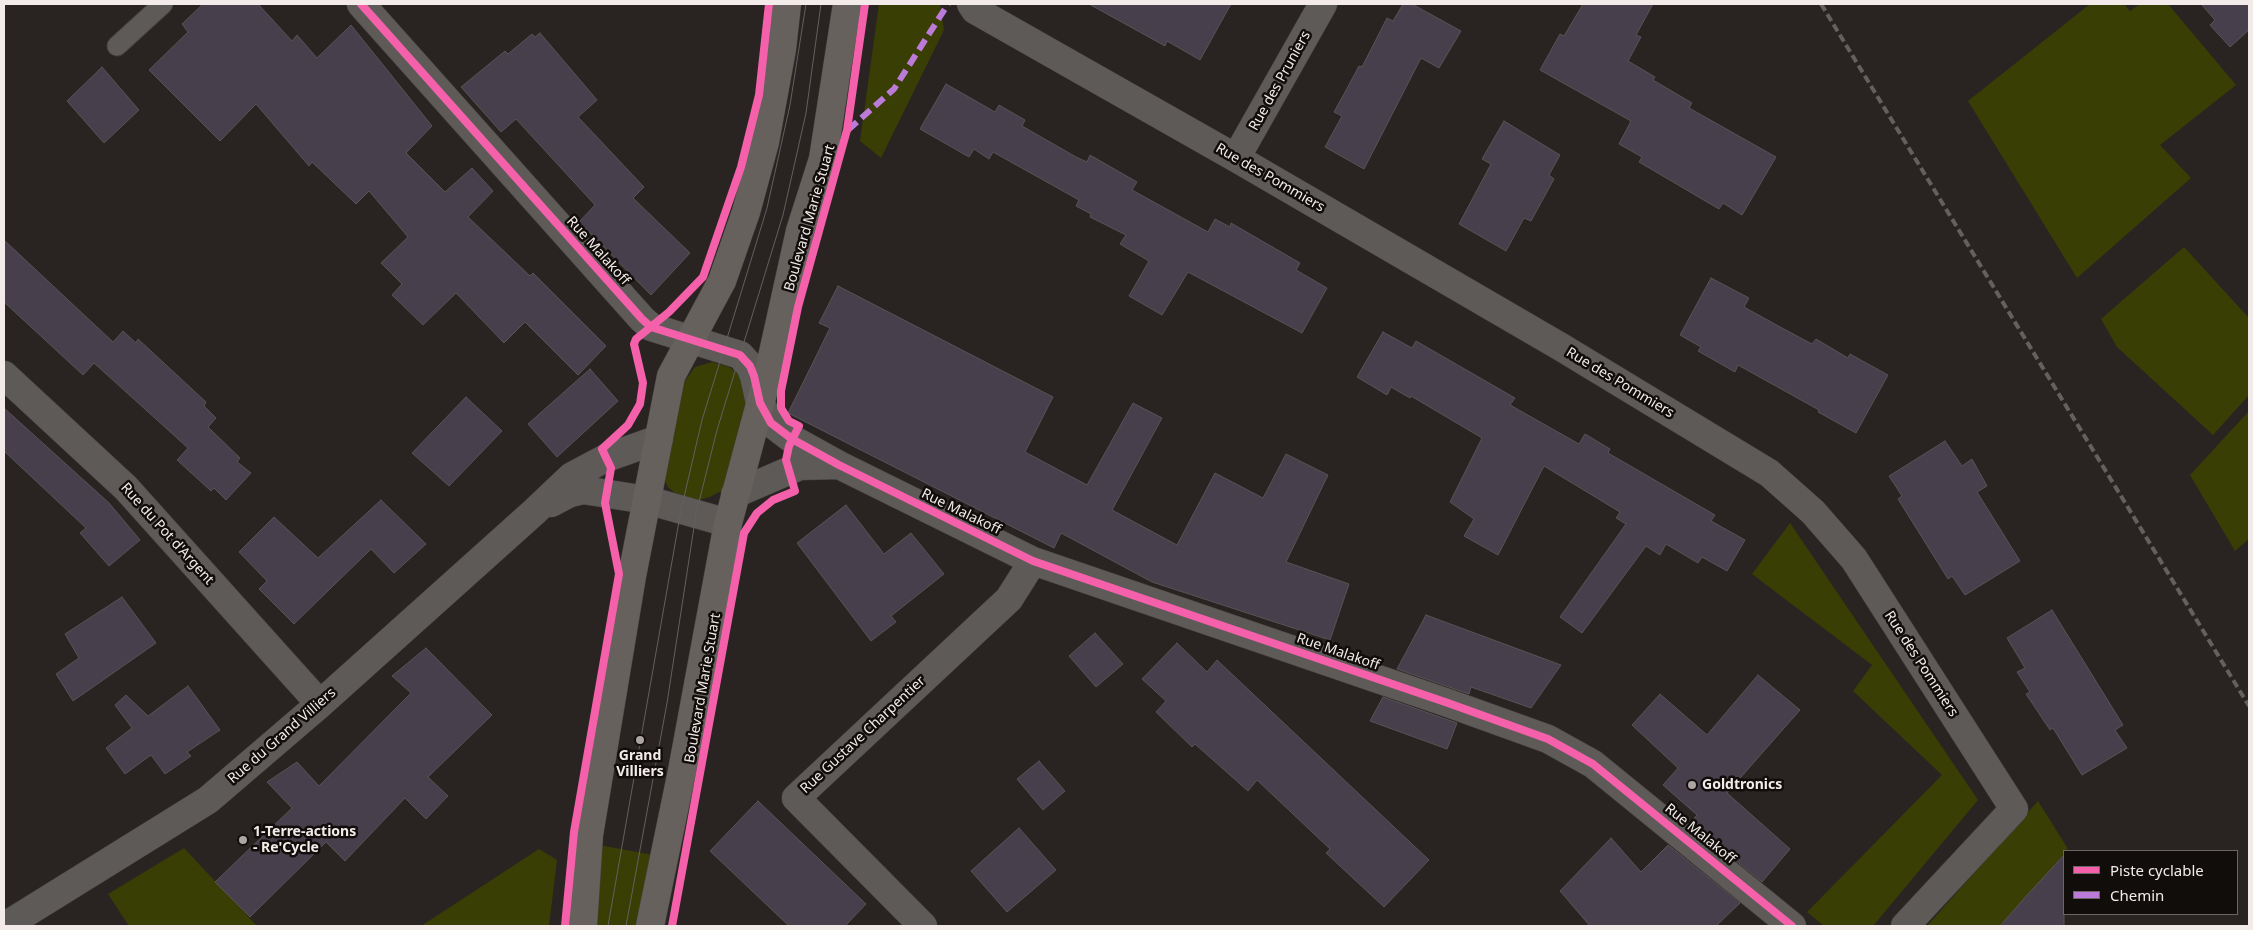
<!DOCTYPE html>
<style>
body{margin:0}
#map{position:relative;width:2253px;height:930px;overflow:hidden;background:#292422;font-family:"Noto Sans",sans-serif}
canvas{display:block}
.frame{position:absolute;inset:0;border:5px solid #f2ebe9;pointer-events:none}
.legend{position:absolute;left:2063px;top:850px;width:175px;height:65px;box-sizing:border-box;background:#110d0b;border:1px solid #6b6664;margin:0;padding:6px 9px;list-style:none;font-size:15px;color:#f2ebe9}
.legend li{display:flex;align-items:center;gap:10px;height:25px}
.legend b{width:25px;border:1px solid #6b6664}
</style>
<div id="map">
<canvas width="2253" height="930"></canvas>
<div class="frame"></div>
<ul class="legend">
<li><b style="height:6px;background:#f560ab"></b>Piste cyclable</li>
<li><b style="height:6px;background:#bd7bd9"></b>Chemin</li>
</ul>
</div>
<script>
const ctx = document.querySelector('canvas').getContext('2d');
ctx.lineJoin = 'round';
function fill(path, color) {
  ctx.fillStyle = color;
  ctx.fill(path, 'evenodd');
}
function toPath(rows) {
  const path = new Path2D();
  for (const r of rows) {
    path.moveTo(r[0], r[1]);
    for (let i = 2; i < r.length; i += 2) path.lineTo(r[i], r[i + 1]);
  }
  return path;
}
function trace(path, color, width, dash) {
  ctx.strokeStyle = color;
  ctx.lineWidth = width;
  ctx.lineCap = dash ? 'butt' : 'round';
  ctx.setLineDash(dash || []);
  ctx.stroke(path);
}
function drawText(font, color, halo, rows, align = 'center') {
  ctx.font = font + ' "Noto Sans",sans-serif';
  ctx.lineWidth = 5;
  ctx.setLineDash([]);
  ctx.textBaseline = 'middle';
  ctx.strokeStyle = halo;
  ctx.fillStyle = color;
  for (const [text, x, y, turn = 0] of rows) {
    ctx.save();
    ctx.translate(x, y);
    ctx.rotate((+turn || 0) * Math.PI / 180);
    ctx.textAlign = isNaN(turn) ? turn : align;
    if (halo) ctx.strokeText(text, 0, 0);
    ctx.fillText(text, 0, 0);
    ctx.restore();
  }
}
fill(toPath([
 [879,4,940,4,944,30,881,158,860,141],
 [2090,4,2124,4,2130,11,2140,4,2168,4,2236,85,2160,145,2191,178,2077,278,1968,101],
 [2184,247,2249,318,2249,395,2213,435,2117,347,2101,319],
 [712,362,729,367,744,377,748,399,725,484,721,491,710,497,695,501,676,494,668,487,663,477,663,467,684,382,695,367],
 [2249,411,2249,539,2235,551,2190,475],
 [1790,523,1978,800,1873,926,1824,926,1807,912,1942,775,1853,691,1872,665,1752,574],
 [2038,801,2068,849,2064,851,2064,854,2050,871,2000,926,1927,926],
 [599,845,659,856,642,926,592,926],
 [184,848,257,926,129,926,108,894],
 [539,849,557,860,549,926,421,926]
]), '#393e05');
const building = toPath([
 [203,4,258,4,292,41,297,35,317,58,351,25,432,126,406,153,445,192,472,168,493,191,468,217,530,276,533,273,606,346,578,375,525,322,504,343,456,293,423,325,392,295,402,284,381,263,408,237,369,191,356,204,312,162,309,166,256,104,220,141,149,70,188,32,182,24,203,4],
 [1089,4,1231,4,1200,60,1167,41,1165,46,1089,4],
 [1403,4,1412,4,1461,31,1439,68,1421,58,1364,169,1325,147,1342,116,1334,112,1344,94,1359,66,1362,67,1387,18,1393,21,1403,4],
 [1583,4,1653,4,1636,35,1641,37,1628,61,1655,77,1653,80,1692,103,1689,108,1776,157,1742,215,1723,203,1719,209,1639,162,1642,157,1619,144,1631,121,1540,70,1560,34,1564,36,1583,4],
 [2201,4,2249,4,2249,30,2230,47,2210,25,2215,20,2201,4],
 [540,33,597,100,578,117,644,187,633,198,690,253,651,295,579,222,595,205,516,119,501,132,461,87,505,51,508,54,532,34,535,37,540,33],
 [102,67,139,110,104,143,67,101,102,67],
 [946,84,995,112,999,105,1025,120,1022,126,1076,157,1087,162,1090,155,1137,182,1132,190,1208,232,1215,219,1230,227,1231,223,1300,263,1296,270,1327,288,1302,333,1188,272,1162,315,1129,296,1149,261,1120,244,1126,235,1090,217,1091,214,1076,206,1079,200,993,152,989,159,974,149,969,157,920,129,946,84],
 [1504,121,1560,155,1549,175,1554,179,1531,221,1524,218,1506,251,1459,224,1491,164,1482,159,1504,121],
 [4,240,113,342,123,331,136,343,138,339,206,402,204,406,216,418,208,427,240,458,237,462,251,473,226,500,214,488,211,491,177,460,188,448,94,363,83,375,4,302,4,240],
 [1711,278,1749,298,1744,307,1782,328,1812,344,1816,339,1848,358,1850,354,1888,375,1856,433,1818,412,1819,410,1738,365,1735,372,1698,351,1701,347,1680,335,1711,278],
 [838,286,1053,397,1025,452,1087,485,1133,403,1162,418,1112,510,1177,545,1215,473,1263,498,1286,454,1328,475,1286,562,1349,584,1330,640,1152,582,1061,533,1054,548,788,413,830,328,819,323,838,286],
 [1383,332,1412,348,1416,341,1515,398,1510,405,1579,444,1585,434,1610,449,1608,453,1715,515,1711,521,1745,540,1727,571,1702,557,1698,563,1666,544,1660,555,1646,546,1582,633,1560,617,1626,524,1616,518,1620,512,1544,466,1498,555,1464,536,1474,519,1450,502,1482,438,1411,396,1410,398,1391,387,1387,395,1357,377,1383,332],
 [590,369,618,401,557,457,528,424,590,369],
 [466,397,502,431,449,486,412,453,466,397],
 [4,408,109,503,140,540,109,566,80,533,86,528,4,451,4,408],
 [1945,441,1962,466,1972,459,1987,486,1977,492,2020,561,1965,595,1952,576,1948,579,1898,499,1902,496,1889,476,1945,441],
 [381,500,426,544,394,573,371,549,294,624,259,589,267,581,239,552,274,517,318,558,381,500],
 [846,505,884,554,911,533,944,574,891,616,896,622,871,641,797,543,846,505],
 [122,597,156,643,73,701,56,674,79,658,65,634,122,597],
 [2052,610,2123,725,2115,730,2127,748,2082,775,2053,728,2050,730,2026,694,2030,692,2017,672,2025,668,2007,638,2052,610],
 [1426,615,1561,665,1531,708,1471,687,1469,694,1397,669,1426,615],
 [1095,633,1123,664,1096,687,1069,656,1095,633],
 [1177,643,1207,672,1217,660,1429,860,1384,907,1326,853,1330,849,1257,780,1248,791,1195,744,1192,747,1156,712,1166,701,1142,679,1177,643],
 [426,648,492,715,428,777,448,796,426,819,405,798,345,861,326,842,250,917,215,882,292,808,267,782,297,762,319,786,411,693,392,676,426,648],
 [1758,675,1800,710,1727,793,1790,849,1762,882,1690,823,1697,815,1663,785,1678,768,1632,725,1660,694,1707,735,1758,675],
 [188,686,220,730,187,752,191,756,165,774,151,755,125,774,106,748,132,728,115,705,126,695,148,716,188,686],
 [1383,697,1457,723,1447,749,1370,721,1383,697],
 [1039,761,1065,791,1043,810,1017,779,1039,761],
 [758,801,866,904,845,926,789,926,710,851,758,801],
 [1019,828,1056,870,1007,912,971,871,1019,828],
 [1611,838,1641,872,1668,845,1740,903,1716,926,1590,926,1560,891,1611,838],
 [2064,855,2064,926,2000,926,2029,893,2064,855]
]);
fill(building, '#473f4b');
trace(building, '#575455', 1);
const service = toPath([
 [117,46,163,4]
]);
const minor = toPath([
 [361,4,642,319,651,327,740,355,750,366,754,376,760,403,771,423,792,439,839,465,1033,561,1448,703,1548,739,1593,764,1792,926],
 [971,4,975,10,1236,158,1561,347,1769,473,1813,512,1854,559,2014,809,1905,926],
 [1236,158,1323,4],
 [4,375,126,488,320,704],
 [735,494,800,466,839,465],
 [551,503,570,493,583,490,647,500,728,523],
 [5,926,208,800,320,704,534,512,572,476,606,458,659,439],
 [923,926,796,798,1009,599,1033,561]
]);
const secondary = toPath([
 [583,926,589,835,632,576,671,376,722,281,746,212,765,142,782,49,787,4],
 [650,926,682,771,728,523,769,371,800,231,823,159,847,4]
]);
trace(service, '#464240', 21);
trace(minor, '#464240', 29);
trace(secondary, '#464240', 29);
trace(service, '#5e5a58', 19);
trace(minor, '#5e5a58', 28);
trace(secondary, '#67615e', 28);
trace(toPath([
 [608,926,681,510,702,420,767,208,790,105,806,4],
 [626,926,667,703,696,514,717,430,783,215,806,113,821,4]
]), '#64605f', 1);
trace(toPath([
 [1821,4,2249,706]
]), '#64605f', 4, [8, 4]);
trace(toPath([
 [848,130,894,89,948,4]
]), '#bd7bd9', 6, [12, 6]);
trace(toPath([
 [361,4,642,319,651,327,740,355,750,366,754,376,760,403,771,423,792,439,839,465,1033,561,1448,703,1548,739,1593,764,1792,926],
 [565,926,574,832,619,574,605,503,611,468,602,449,628,425,640,404,643,383,634,344,636,339,669,312,703,277,741,167,759,95,769,4],
 [672,926,744,533,757,513,773,500,795,491,786,460,789,446,799,426,789,421,781,408,781,391,798,307,847,130,865,4]
]), '#f560ab', 8);
for (const [x, y, r, color] of [
 [640,740,5,"#aca5a3"],
 [1692,785,5,"#aca5a3"],
 [243,840,5,"#aca5a3"]
]) {
  const dot = new Path2D();
  dot.arc(x, y, r, 0, 2 * Math.PI);
  ctx.fillStyle = color;
  ctx.fill(dot);
  trace(dot, '#110d0b', 2);
}
drawText('14px', '#f2ebe9', '#110d0b', [
 ["Rue des Pruniers",1280,81,-61],
 ["Rue des Pommiers",1270,178,30],
 ["Boulevard Marie Stuart",810,218,-74],
 ["Rue Malakoff",598,251,48],
 ["Rue des Pommiers",1620,383,31],
 ["Rue Malakoff",961,512,26],
 ["Rue du Pot d'Argent",167,534,48],
 ["Rue Malakoff",1338,652,19],
 ["Rue des Pommiers",1921,664,57],
 ["Boulevard Marie Stuart",703,688,-80],
 ["Rue Gustave Charpentier",863,735,-43],
 ["Rue du Grand Villiers",282,736,-41],
 ["Rue Malakoff",1700,834,39]
]);
drawText('bold 14px', '#f2ebe9', '#110d0b', [
 ["Grand",640,756,"center"],
 ["Villiers",640,772,"center"],
 ["Goldtronics",1702,785],
 ["1-Terre-actions",253,832],
 ["- Re'Cycle",253,848]
], 'left');
</script>
